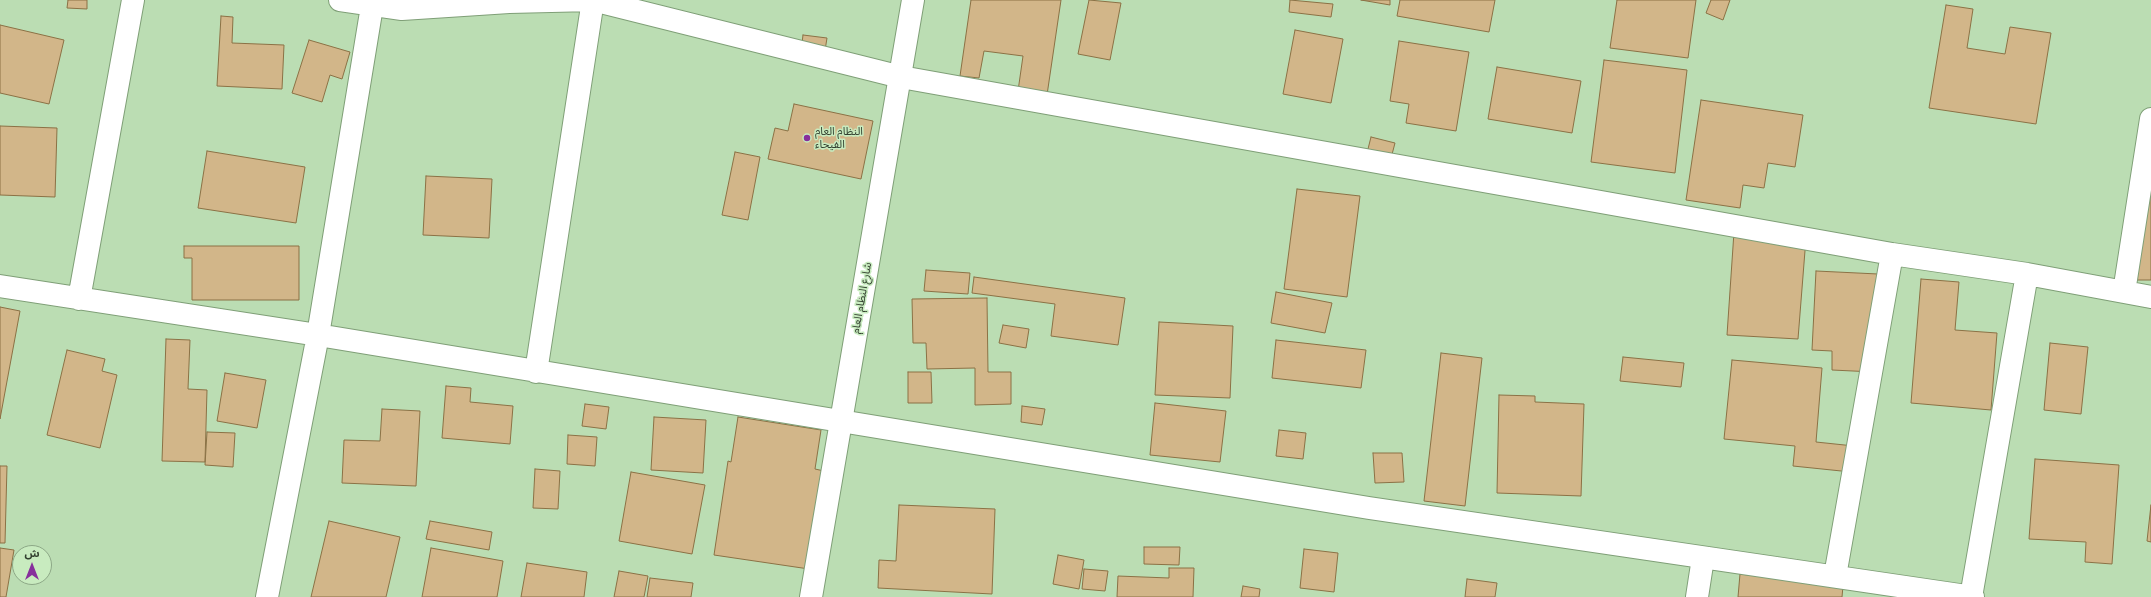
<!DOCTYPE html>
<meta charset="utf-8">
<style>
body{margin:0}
#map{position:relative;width:2151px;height:597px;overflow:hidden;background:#bbddb3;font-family:"Fira Sans Condensed","Noto Sans Arabic",sans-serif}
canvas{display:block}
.north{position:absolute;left:12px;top:545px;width:40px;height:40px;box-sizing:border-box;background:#c8ebbf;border:1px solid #8ca786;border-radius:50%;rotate:0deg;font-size:11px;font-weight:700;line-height:16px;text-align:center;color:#334130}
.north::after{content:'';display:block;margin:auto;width:14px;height:18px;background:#872f9c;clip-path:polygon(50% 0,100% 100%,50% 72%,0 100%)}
</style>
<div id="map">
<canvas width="2151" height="597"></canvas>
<div class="north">ش</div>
</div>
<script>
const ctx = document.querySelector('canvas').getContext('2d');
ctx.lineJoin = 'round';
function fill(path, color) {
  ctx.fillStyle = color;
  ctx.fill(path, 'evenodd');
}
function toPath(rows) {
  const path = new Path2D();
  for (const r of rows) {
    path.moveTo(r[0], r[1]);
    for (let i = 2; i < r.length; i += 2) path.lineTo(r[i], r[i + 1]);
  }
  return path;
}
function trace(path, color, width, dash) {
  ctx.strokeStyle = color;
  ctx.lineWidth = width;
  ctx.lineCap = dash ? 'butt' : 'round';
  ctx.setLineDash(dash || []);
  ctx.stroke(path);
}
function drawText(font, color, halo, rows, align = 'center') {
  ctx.font = font + ' "Fira Sans Condensed","Noto Sans Arabic",sans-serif';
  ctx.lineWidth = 3;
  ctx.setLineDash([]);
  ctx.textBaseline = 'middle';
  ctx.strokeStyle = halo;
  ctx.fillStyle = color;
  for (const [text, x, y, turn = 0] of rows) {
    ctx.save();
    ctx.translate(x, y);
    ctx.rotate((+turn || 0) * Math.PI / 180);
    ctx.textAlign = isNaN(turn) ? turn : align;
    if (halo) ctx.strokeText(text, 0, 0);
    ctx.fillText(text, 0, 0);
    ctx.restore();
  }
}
const building = toPath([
 [68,0,87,0,87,9,67,8,68,0],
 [971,0,1061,0,1047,95,1018,91,1023,56,984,51,979,78,960,76,971,0],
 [1089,0,1121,3,1110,60,1078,54,1089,0],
 [1290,0,1333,4,1331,17,1289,12,1290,0],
 [1361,0,1390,0,1390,5,1361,0],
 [1400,0,1495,0,1489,32,1397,16,1400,0],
 [1617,0,1696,0,1688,58,1610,48,1617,0],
 [1711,0,1730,0,1723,20,1706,13,1711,0],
 [1946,5,1973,9,1967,48,2005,54,2010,27,2051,33,2036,124,1929,108,1946,5],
 [221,16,233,17,232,43,284,45,282,89,217,86,221,16],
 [0,25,64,40,49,104,0,93,0,25],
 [1295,30,1343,39,1331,103,1283,94,1295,30],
 [803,35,827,38,823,63,800,60,803,35],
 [309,40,350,52,342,79,330,75,322,102,292,93,309,40],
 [1399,41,1469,52,1456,131,1406,123,1409,104,1390,101,1399,41],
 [1604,60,1687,70,1675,173,1591,162,1604,60],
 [1497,67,1581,81,1572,133,1488,119,1497,67],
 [1701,100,1803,115,1795,167,1768,163,1764,188,1743,185,1740,208,1686,200,1701,100],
 [794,104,873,121,861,179,768,159,775,128,788,131,794,104],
 [0,126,57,128,55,197,0,195,0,126],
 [1371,137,1395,143,1390,162,1366,157,1371,137],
 [207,151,305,167,296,223,198,208,207,151],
 [735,152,760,157,748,220,722,215,735,152],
 [426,176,492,179,489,238,423,235,426,176],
 [2143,178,2151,178,2151,280,2137,280,2143,178],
 [1297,189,1360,196,1347,297,1284,289,1297,189],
 [1734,232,1806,238,1798,339,1727,335,1734,232],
 [184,246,299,246,299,300,192,300,192,258,184,258,184,246],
 [926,270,970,273,968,294,924,291,926,270],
 [1816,271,1878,274,1874,372,1832,370,1832,351,1812,350,1816,271],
 [974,277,1125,298,1118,345,1051,336,1055,304,972,293,974,277],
 [1921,279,1959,282,1955,330,1997,333,1991,410,1911,403,1921,279],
 [1276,292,1332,303,1325,333,1271,323,1276,292],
 [987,298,988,372,1011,372,1011,404,975,405,975,368,927,369,926,343,913,343,912,299,987,298],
 [0,307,20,311,0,419,0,307],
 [1159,322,1233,326,1230,398,1155,395,1159,322],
 [1003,325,1029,329,1026,348,999,343,1003,325],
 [166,339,190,340,188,389,207,390,205,462,162,461,166,339],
 [1276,340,1366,350,1361,388,1272,378,1276,340],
 [2050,343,2088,347,2081,414,2044,410,2050,343],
 [67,350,105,359,102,371,117,375,100,448,47,435,67,350],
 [1441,353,1482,358,1465,506,1424,501,1441,353],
 [1623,357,1684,363,1681,387,1620,381,1623,357],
 [1732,360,1822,368,1816,442,1854,446,1851,472,1793,466,1795,446,1724,439,1732,360],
 [908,372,931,372,932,403,908,403,908,372],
 [225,373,266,380,257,428,217,421,225,373],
 [446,386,471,388,470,402,513,406,510,444,442,438,446,386],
 [1499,395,1535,396,1535,402,1584,404,1581,496,1497,493,1499,395],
 [1155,403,1226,411,1220,462,1150,455,1155,403],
 [585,404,609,407,606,429,582,426,585,404],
 [1022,406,1045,409,1042,425,1021,422,1022,406],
 [382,409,420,411,416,486,342,483,344,440,380,441,382,409],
 [654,417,706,420,703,473,651,470,654,417],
 [738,417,821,430,815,469,824,471,809,569,714,555,728,461,731,462,738,417],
 [1279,430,1306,433,1303,459,1276,456,1279,430],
 [207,432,235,433,233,467,205,465,207,432],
 [568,435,597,437,595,466,567,464,568,435],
 [1373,453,1402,453,1404,482,1375,483,1373,453],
 [2035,459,2119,465,2112,564,2085,562,2086,542,2029,539,2035,459],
 [0,466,7,466,5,543,0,543,0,466],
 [535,469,560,471,558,509,533,508,535,469],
 [631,472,705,485,692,554,619,541,631,472],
 [899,505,995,509,992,594,878,588,879,560,896,561,899,505],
 [2151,505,2151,542,2147,541,2151,505],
 [329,521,400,537,386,597,311,597,329,521],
 [430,521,492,532,489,550,426,539,430,521],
 [1144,547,1180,547,1179,565,1144,564,1144,547],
 [0,548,14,550,6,597,0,597,0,548],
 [431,548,503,561,497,597,422,597,431,548],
 [1304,549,1338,553,1334,592,1300,588,1304,549],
 [1058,555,1084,560,1079,589,1053,584,1058,555],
 [527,563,587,572,584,597,521,597,527,563],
 [1169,568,1194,568,1193,597,1117,597,1118,576,1169,578,1169,568],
 [1084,569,1108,571,1105,591,1082,589,1084,569],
 [619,571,648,576,644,597,614,597,619,571],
 [1740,574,1843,586,1842,597,1738,597,1740,574],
 [650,578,693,583,691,597,647,597,650,578],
 [1467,579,1497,583,1495,597,1465,597,1467,579],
 [1243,586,1260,589,1259,597,1241,597,1243,586]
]);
fill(building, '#d2b689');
trace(building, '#8b7145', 1);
const minor = toPath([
 [340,0,402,9,509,2,593,0,901,77,1892,254,2027,274,2151,297],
 [0,286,318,335,1369,508,1973,597],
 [2124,292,2151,119],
 [79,299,133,0],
 [536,372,593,0],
 [1835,576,1892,254],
 [267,597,318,335,373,0],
 [1697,597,1703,558],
 [1971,597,2027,274]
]);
const tertiary = toPath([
 [811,597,913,0]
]);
trace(minor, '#7f9f77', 24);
trace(tertiary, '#7f9f77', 24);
trace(minor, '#fff', 22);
trace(tertiary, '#fff', 22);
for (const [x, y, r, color] of [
 [807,138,4,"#872f9c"]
]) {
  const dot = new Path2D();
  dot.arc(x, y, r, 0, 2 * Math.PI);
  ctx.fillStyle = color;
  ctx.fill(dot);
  trace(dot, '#c8ebbf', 1.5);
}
drawText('11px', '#334130', '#c8ebbf', [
 ["النظام العام",815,132],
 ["الفيحاء",815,145]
], 'left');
drawText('11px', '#334130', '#c8ebbf', [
 ["شارع النظام العام",862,298,-80]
]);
</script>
